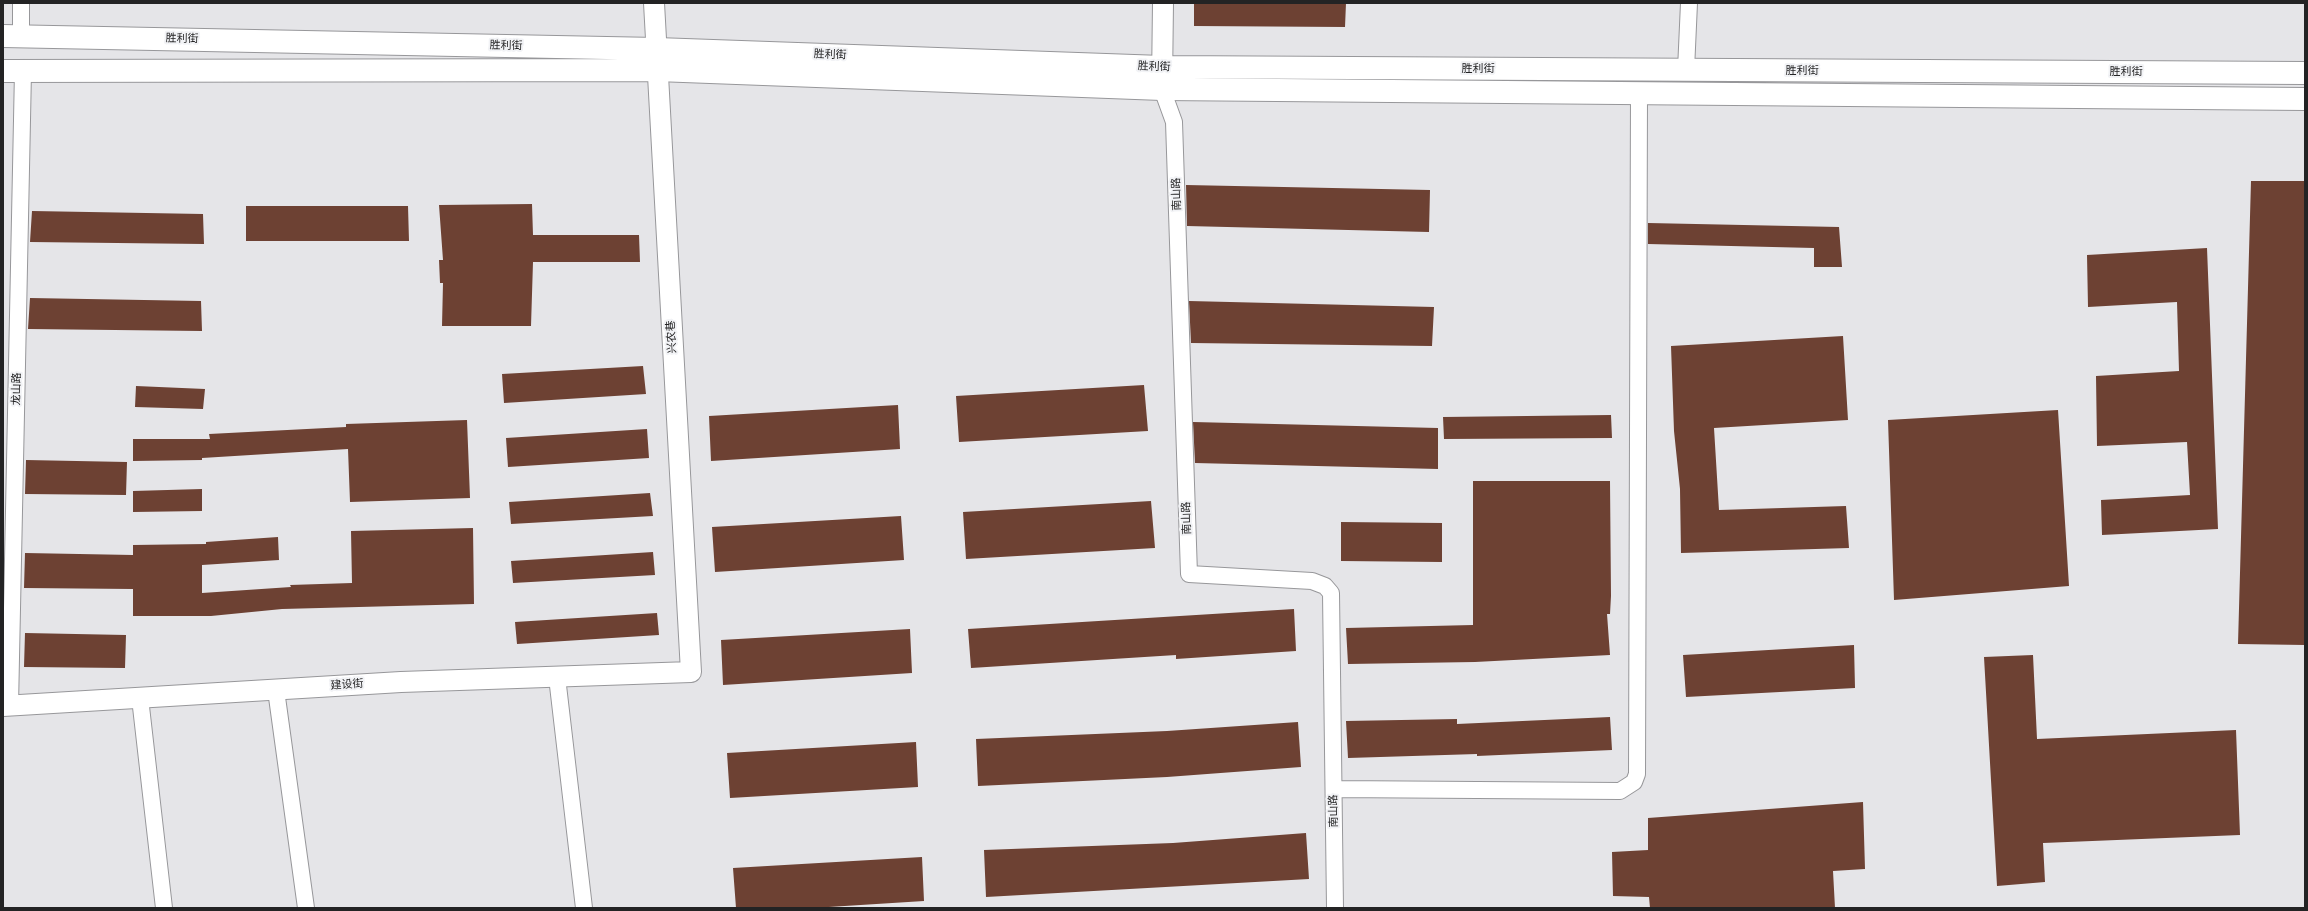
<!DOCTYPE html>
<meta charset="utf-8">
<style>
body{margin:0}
#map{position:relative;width:2308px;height:911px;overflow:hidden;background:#e5e5e8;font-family:"DejaVu Sans",sans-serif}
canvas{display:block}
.frame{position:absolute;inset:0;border:4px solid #232324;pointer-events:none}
</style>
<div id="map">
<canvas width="2308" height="911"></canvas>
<div class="frame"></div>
</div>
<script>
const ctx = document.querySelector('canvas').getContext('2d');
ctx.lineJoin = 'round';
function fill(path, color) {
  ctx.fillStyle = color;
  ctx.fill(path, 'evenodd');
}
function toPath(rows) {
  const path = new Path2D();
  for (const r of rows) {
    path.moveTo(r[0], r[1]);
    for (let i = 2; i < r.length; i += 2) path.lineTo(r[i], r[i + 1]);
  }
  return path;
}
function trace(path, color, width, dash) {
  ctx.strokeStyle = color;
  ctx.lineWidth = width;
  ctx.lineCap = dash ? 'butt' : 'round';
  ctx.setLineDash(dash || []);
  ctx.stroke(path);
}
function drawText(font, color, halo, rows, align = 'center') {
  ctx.font = font + ' "DejaVu Sans","Noto Sans SC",sans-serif';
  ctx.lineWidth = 4;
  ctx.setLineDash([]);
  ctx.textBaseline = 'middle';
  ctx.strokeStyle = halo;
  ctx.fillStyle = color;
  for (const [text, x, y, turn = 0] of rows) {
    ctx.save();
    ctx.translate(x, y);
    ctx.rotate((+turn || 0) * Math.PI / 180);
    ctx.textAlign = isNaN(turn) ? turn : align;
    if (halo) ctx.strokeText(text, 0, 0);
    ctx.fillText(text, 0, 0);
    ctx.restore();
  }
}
fill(toPath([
 [1194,3,1346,3,1345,27,1194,26],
 [2251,181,2305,181,2305,645,2238,644],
 [1186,185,1430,190,1429,232,1187,226],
 [532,204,533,235,639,235,640,262,533,262,531,326,442,326,443,283,440,283,439,260,443,260,439,205],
 [246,206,408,206,409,241,246,241],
 [32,211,203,214,204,244,30,242],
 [1648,223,1839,227,1842,267,1814,267,1814,248,1648,244],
 [2207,248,2218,529,2102,535,2101,500,2190,495,2187,442,2097,446,2096,376,2179,371,2177,302,2088,307,2087,255],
 [30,298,201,301,202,331,28,329],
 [1189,301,1434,307,1432,346,1191,343],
 [1843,336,1848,420,1714,428,1719,510,1846,506,1849,548,1681,553,1680,489,1674,431,1671,346],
 [643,366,646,394,504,403,502,374],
 [1144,385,1148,431,959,442,956,396],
 [136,386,205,389,203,409,135,407],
 [898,405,900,449,711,461,709,416],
 [2058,410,2069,586,1894,600,1888,420],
 [1611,415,1612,438,1444,439,1443,417],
 [467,420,470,498,350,502,348,449,202,458,202,460,133,461,133,439,210,439,209,434,346,427,346,424],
 [1193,422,1438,428,1438,469,1195,463],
 [647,429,649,458,508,467,506,438],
 [26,460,127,462,126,495,25,494],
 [1473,481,1610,481,1611,596,1610,614,1607,614,1610,655,1475,662,1348,664,1346,628,1473,625],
 [202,489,202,511,133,512,133,491],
 [650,493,653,516,511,524,509,502],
 [1151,501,1155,548,966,559,963,512],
 [901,516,904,560,715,572,712,527],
 [1341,522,1442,523,1442,562,1341,561],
 [473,528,474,604,282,609,211,616,133,616,133,589,24,588,25,553,133,555,133,545,206,544,206,542,278,537,279,560,202,565,202,593,291,587,290,585,352,583,351,531],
 [653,552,655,575,513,583,511,561],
 [1294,609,1296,651,1176,659,1176,655,971,668,968,629],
 [657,613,659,635,517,644,515,622],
 [910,629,912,673,723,685,721,640],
 [25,633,126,635,125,668,24,667],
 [1854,645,1855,688,1686,697,1683,655],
 [2033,655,2037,739,2236,730,2240,835,2043,843,2045,882,1997,886,1984,657],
 [1610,717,1612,750,1477,756,1477,754,1348,758,1346,721,1457,719,1457,724],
 [1298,722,1301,767,1167,777,978,786,976,739,1167,731],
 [916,742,918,787,730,798,727,753],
 [1863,802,1865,869,1833,871,1835,908,1650,908,1649,897,1613,896,1612,852,1648,850,1648,818],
 [1306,833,1309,879,986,897,984,850,1173,843],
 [922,857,924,901,813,908,736,908,733,868]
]), '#6d4133');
const minor = toPath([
 [21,3,21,36],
 [1686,70,1689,3],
 [1162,89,1174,122,1189,574,1312,581,1325,586,1331,593,1335,908],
 [557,677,584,908],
 [276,690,306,908],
 [140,698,164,908],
 [10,706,23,71],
 [1334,789,1620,791,1634,782,1637,774,1639,93]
]);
const tertiary = toPath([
 [1162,83,1163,3],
 [3,706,401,682,691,672,654,3]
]);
const primary = toPath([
 [3,36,657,49,1162,67,2305,73],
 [3,71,657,70,1162,89,2305,99]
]);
trace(minor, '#97979a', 18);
trace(tertiary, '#97979a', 22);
trace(primary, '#97979a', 24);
trace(minor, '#fff', 16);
trace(tertiary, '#fff', 20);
trace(primary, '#fff', 22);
drawText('11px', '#232324', '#f2f3f6', [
 ["胜利街",182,39,1],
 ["胜利街",506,46,1],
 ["胜利街",830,55,2],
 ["胜利街",1154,67,2],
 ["胜利街",1478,69],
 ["胜利街",1802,71],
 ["胜利街",2126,72],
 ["南山路",1177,194,-92],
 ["兴农巷",672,337,-93],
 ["龙山路",17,389,-89],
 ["南山路",1187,518,-92],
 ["建设街",347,685,-4],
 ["南山路",1334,811,-91]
]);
</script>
